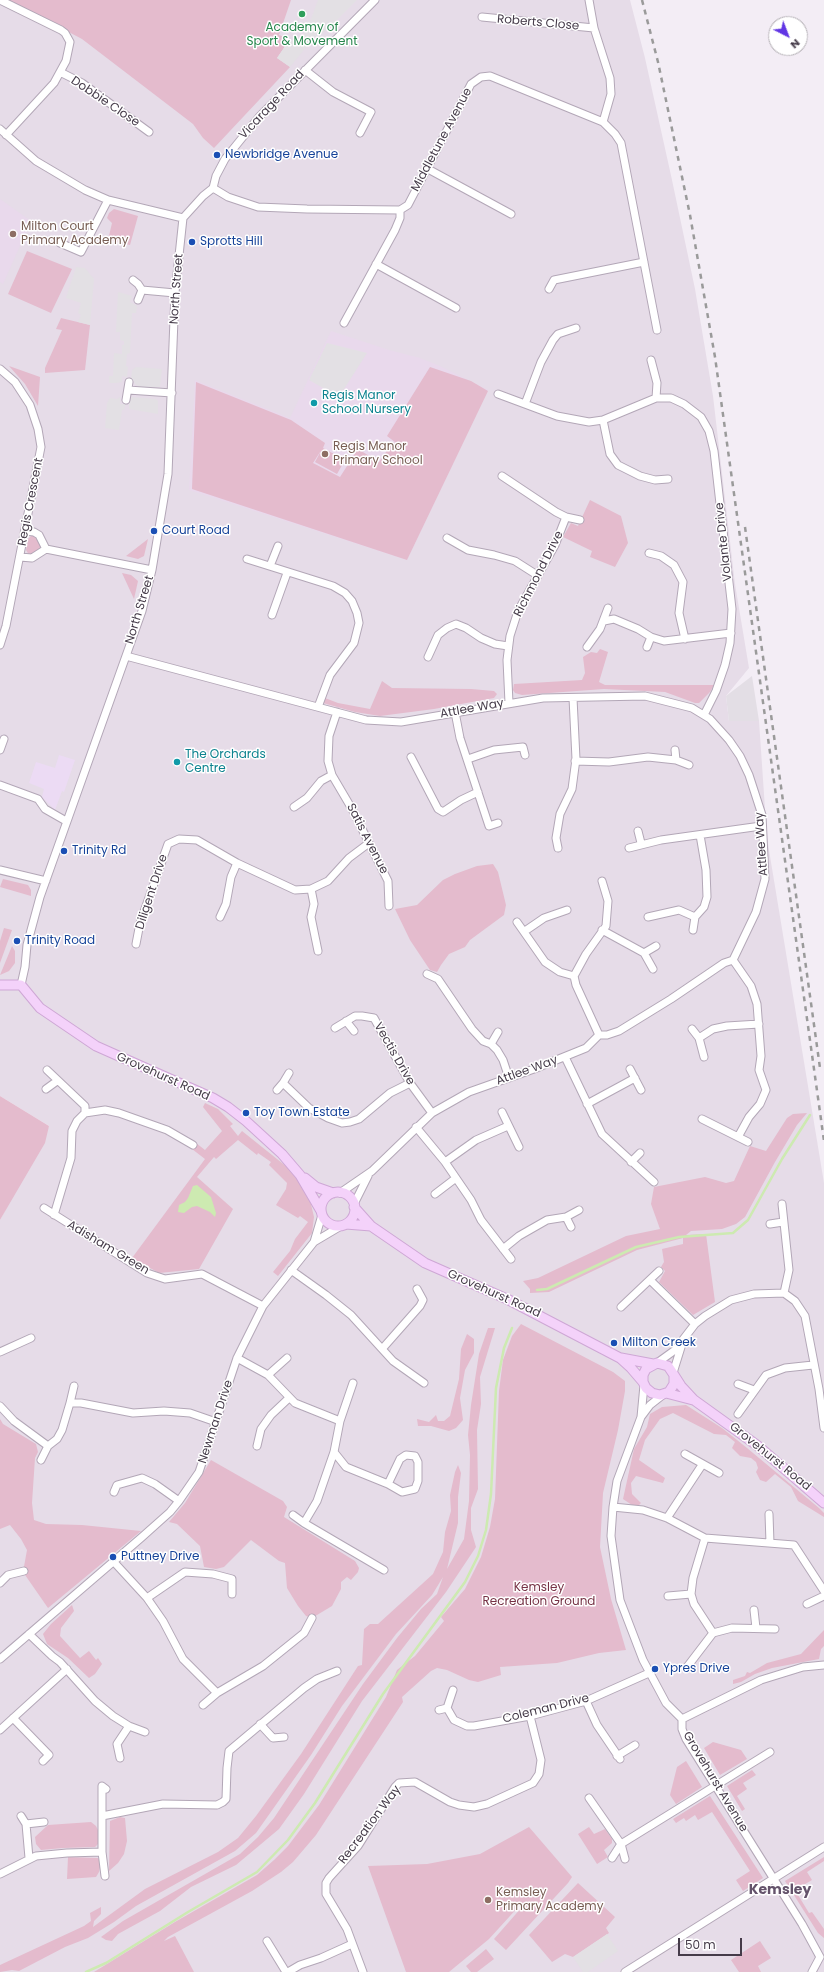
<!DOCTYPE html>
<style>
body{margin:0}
#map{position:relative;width:824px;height:1972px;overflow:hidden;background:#f3edf5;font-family:Poppins,sans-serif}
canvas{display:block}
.north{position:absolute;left:768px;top:16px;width:40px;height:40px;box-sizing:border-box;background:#fff;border:1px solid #b5b1b6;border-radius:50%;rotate:138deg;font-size:11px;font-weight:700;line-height:16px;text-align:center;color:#453b49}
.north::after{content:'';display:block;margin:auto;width:14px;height:18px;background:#6135e4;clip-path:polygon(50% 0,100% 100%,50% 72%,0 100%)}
.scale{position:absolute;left:678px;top:1938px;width:64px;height:18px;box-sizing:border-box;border:2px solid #453b49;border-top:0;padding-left:5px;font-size:12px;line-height:14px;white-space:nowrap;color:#453b49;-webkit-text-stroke:3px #fff;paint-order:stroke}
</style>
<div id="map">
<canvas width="824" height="1972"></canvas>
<div class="north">N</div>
<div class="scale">50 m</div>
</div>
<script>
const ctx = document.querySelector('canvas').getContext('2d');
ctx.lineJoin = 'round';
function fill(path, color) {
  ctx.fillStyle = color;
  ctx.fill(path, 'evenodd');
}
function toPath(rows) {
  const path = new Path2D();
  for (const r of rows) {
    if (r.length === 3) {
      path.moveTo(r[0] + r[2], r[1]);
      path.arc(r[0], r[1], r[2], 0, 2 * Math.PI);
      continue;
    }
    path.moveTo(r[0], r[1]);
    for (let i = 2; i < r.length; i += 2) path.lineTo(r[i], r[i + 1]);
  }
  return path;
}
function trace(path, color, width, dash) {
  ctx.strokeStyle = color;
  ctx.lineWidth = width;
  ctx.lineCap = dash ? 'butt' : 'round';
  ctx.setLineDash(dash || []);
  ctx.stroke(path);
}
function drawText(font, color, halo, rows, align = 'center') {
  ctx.font = font + ' Poppins,sans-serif';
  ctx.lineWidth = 3;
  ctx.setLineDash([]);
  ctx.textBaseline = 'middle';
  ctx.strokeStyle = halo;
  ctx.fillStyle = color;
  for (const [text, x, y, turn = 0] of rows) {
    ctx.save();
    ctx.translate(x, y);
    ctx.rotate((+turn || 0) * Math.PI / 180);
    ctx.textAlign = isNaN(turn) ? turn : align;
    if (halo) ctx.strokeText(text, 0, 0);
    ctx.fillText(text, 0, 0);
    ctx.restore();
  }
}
fill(toPath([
 [0,0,630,0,645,58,672,180,695,289,713,396,735,584,749,668,726,696,729,721,759,721,767,838,824,1183,824,1972,0,1972,0,1220,49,1126,0,1096]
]), '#e6dce8');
fill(toPath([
 [59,755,75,760,64,792,62,791,55,810,42,797,44,789,29,783,36,762,55,768]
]), '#ecdbf4');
fill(toPath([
 [752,676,759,721,729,721,726,696]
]), '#e3dee5');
fill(toPath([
 [0,199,31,221,3,284,0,282],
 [331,331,389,350,420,358,440,366,488,390,407,560,189,490,195,380,290,418]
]), '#e9d9ec');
fill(toPath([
 [8,0,291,0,279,35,290,39,277,58,290,67,214,148,203,138,193,124,180,114,82,39],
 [114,209,138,216,130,245,108,240,112,223,107,218,109,213],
 [27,251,72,269,51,313,8,294],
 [61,318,90,325,85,370,45,373,45,368,62,330,56,329],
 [9,366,40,377,38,406,25,384],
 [430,367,471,381,488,391,407,560,192,489,196,382,291,420,325,443,323,448,345,460,337,474,315,462,322,449,313,463,340,477,358,449,379,462,393,442,399,445,387,436],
 [590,500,621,516,628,543,615,567,590,557,592,551,563,537,571,523,578,526],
 [32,535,37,537,41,548,34,555,29,555,26,550,28,539],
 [148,539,144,556,138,559,126,556],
 [122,573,131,575,138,581,134,599],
 [600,649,608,652,599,682,605,685,714,685,710,692,699,703,695,703,665,692,604,689,522,695,515,693,513,690,514,684,582,680,585,673,583,657,591,652,597,653],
 [382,681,392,688,471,689,494,691,497,694,494,698,434,709,380,716,355,712,323,703,325,698,338,703,370,709],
 [493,864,498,872,506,905,504,915,470,940,465,947,449,954,441,965,437,972,430,970,410,940,395,909,417,905,443,880,455,874,477,866],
 [3,879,28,885,31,890,31,896,0,887],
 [4,928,12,930,0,963,0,941],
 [12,946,15,951,15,963,9,971,0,975],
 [0,1096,49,1126,45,1143,0,1220],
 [205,1103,218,1109,233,1124,230,1126,238,1136,242,1131,292,1171,310,1200,314,1217,312,1233,278,1276,273,1272,290,1251,295,1239,308,1222,300,1216,298,1218,276,1205,286,1189,287,1183,269,1165,271,1162,258,1153,257,1155,238,1140,216,1159,214,1157,197,1177,233,1209,199,1269,159,1273,132,1258,205,1159,192,1149,196,1143,205,1150,222,1131,203,1107],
 [807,1113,797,1125,775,1162,745,1217,736,1224,722,1229,691,1231,686,1235,706,1234,715,1302,693,1315,659,1282,665,1271,661,1267,664,1262,662,1249,683,1244,683,1238,637,1250,549,1292,530,1293,530,1289,523,1281,538,1278,626,1236,660,1229,651,1204,654,1187,705,1177,726,1183,734,1181,750,1146,766,1151,787,1118,793,1114],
 [521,1324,613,1372,625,1381,625,1391,618,1430,603,1493,600,1547,611,1599,626,1650,599,1653,557,1663,500,1667,501,1675,478,1682,469,1680,447,1670,437,1668,431,1671,402,1697,403,1702,316,1835,293,1862,281,1872,252,1891,168,1937,164,1941,175,1936,194,1972,94,1972,175,1922,257,1875,274,1860,288,1846,319,1805,386,1697,397,1670,415,1656,444,1621,441,1617,465,1589,481,1557,490,1527,495,1499,499,1391,503,1360,512,1336],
 [488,1328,495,1328,480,1377,481,1404,477,1430,478,1489,471,1508,471,1530,476,1547,446,1592,362,1701,304,1794,279,1829,236,1865,191,1887,160,1911,118,1934,112,1941,106,1940,101,1937,123,1921,240,1854,258,1837,274,1818,363,1684,397,1638,421,1609,437,1594,443,1577,432,1595,396,1634,342,1706,311,1755,256,1833,235,1851,136,1906,114,1922,88,1938,65,1947,19,1971,12,1970,0,1972,0,1965,84,1926,91,1921,90,1913,101,1907,101,1914,94,1921,93,1927,145,1889,218,1852,238,1838,256,1816,301,1754,358,1666,362,1665,364,1629,370,1624,378,1624,433,1574,443,1552,445,1532,451,1511,450,1495,455,1472,458,1465,461,1473,458,1497,458,1523,447,1569,464,1539,469,1501,470,1455,468,1435,471,1405,479,1354],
 [467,1334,474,1339,474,1353,465,1370,460,1398,463,1420,456,1428,449,1431,431,1426,418,1426,417,1419,429,1422,436,1415,438,1421,444,1421,450,1416,459,1379,461,1349],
 [686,1405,722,1428,747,1448,819,1508,824,1513,824,1517,798,1501,791,1487,775,1474,766,1482,760,1480,756,1472,758,1468,756,1462,751,1458,740,1456,732,1448,735,1442,726,1435,714,1434,673,1413,660,1419,645,1440,639,1460,665,1478,663,1483,636,1476,631,1483,632,1494,641,1503,638,1506,632,1505,623,1499,634,1449,647,1427,650,1414,662,1407],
 [0,1419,3,1424,36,1444,38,1452,35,1458,32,1503,34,1520,46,1524,82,1525,141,1531,48,1608,23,1572,27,1550,21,1539,10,1525,0,1529],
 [211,1460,283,1501,287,1507,284,1517,355,1561,359,1568,358,1572,351,1580,347,1577,341,1582,341,1589,332,1606,312,1618,306,1616,298,1606,287,1588,285,1563,279,1561,251,1540,224,1567,216,1569,204,1567,200,1546,177,1524,169,1522,185,1503],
 [72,1605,74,1611,61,1628,60,1636,80,1658,89,1651,96,1660,98,1658,102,1664,95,1674,89,1678,68,1658,47,1644,43,1634,51,1624],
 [824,1630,824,1646,821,1649,819,1659,772,1668,755,1674,741,1682,733,1684,733,1680,745,1676,747,1672,750,1673,767,1663,801,1654],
 [713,1742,741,1750,747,1759,720,1775,704,1748],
 [686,1761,702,1787,676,1804,670,1795,677,1767],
 [752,1770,756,1775,743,1783,747,1789,737,1796,745,1809,742,1811,727,1786],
 [710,1796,763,1878,743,1891,736,1880,750,1871,712,1812,698,1820,695,1815,686,1821,684,1818,676,1823,673,1819],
 [120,1817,125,1818,127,1841,124,1854,118,1863,109,1871,110,1821],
 [91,1822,96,1826,100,1834,98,1844,95,1847,63,1848,41,1850,36,1844,35,1837,48,1825],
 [529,1827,572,1877,568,1883,506,1950,494,1939,522,1907,520,1905,489,1939,449,1972,406,1972,368,1866,427,1864,480,1854],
 [589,1827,594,1834,605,1829,612,1839,612,1843,604,1850,608,1857,597,1864,578,1834],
 [68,1857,98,1858,101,1863,99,1872,96,1877,67,1879],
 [824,1857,824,1861,807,1872,812,1880,795,1890,809,1913,812,1912,824,1929,824,1938,818,1933,785,1881],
 [578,1883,615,1917,606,1928,609,1933,573,1957,565,1954,552,1962,529,1935],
 [760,1941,771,1958,758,1966,761,1972,739,1972,731,1960],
 [486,1949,494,1959,477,1972,471,1972,466,1966]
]), '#e4bbcd');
fill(toPath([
 [318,0,357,0,331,26,318,36,316,35,290,67,277,58,290,39,299,44,311,19],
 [76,267,85,268,94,279,90,325,78,322,81,315,78,313,81,303,66,298],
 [118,292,132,296,130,302,137,306,136,313,132,313,130,353,127,354,126,366,128,367,127,377,122,376,122,382,116,383,109,383,109,376,113,376,114,353,122,354,122,345,124,345,124,341,120,340,120,332,116,332],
 [327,343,367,353,339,397,309,380],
 [136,367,162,369,160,387,140,387,135,384,133,379,131,379,132,370],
 [120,397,120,404,126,404,124,410,122,410,119,430,105,428,107,403,110,398,117,399],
 [132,397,156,399,158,401,158,414,129,409,129,400],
 [607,1934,618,1951,588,1972,583,1972,573,1957]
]), '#e3e0e4');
fill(toPath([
 [197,1185,211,1197,216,1213,215,1217,210,1212,197,1206,192,1207,184,1213,178,1212,179,1205,185,1202,188,1198,193,1186]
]), '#cdeab1');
trace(toPath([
 [537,1290,547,1289,636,1247,679,1237,733,1233,748,1220,782,1159,810,1115],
 [86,1972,106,1963,188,1912,257,1872,288,1840,315,1803,383,1694,465,1582,478,1556,486,1530,491,1494,496,1388,504,1348,512,1328]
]), '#cdeab1', 2.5);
const street = toPath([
 [0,0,61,30,65,33,70,42,66,61,54,83,6,135],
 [589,0,594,28,610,78,611,94,603,122],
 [482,17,594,28],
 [305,70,333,92,371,112,360,133],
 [60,72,82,83,149,132],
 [0,129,36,161,85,190,108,200,183,218],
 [428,169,511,214],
 [213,188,228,197,258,207,307,209,400,210],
 [60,243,81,252,108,200],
 [376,264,456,308],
 [133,280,138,284,142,290],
 [549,289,554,280,644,262],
 [138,300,142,290,175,293],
 [344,323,395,230,400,218,400,210,408,205,471,84,481,77,490,76,603,122,615,134,621,143,657,330],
 [651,360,657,383,656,398],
 [0,369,15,382,30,405,38,429,41,447,6,626,0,645],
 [128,390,172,393],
 [498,394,557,416,589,422,603,420,656,398,671,398,684,404,701,417,709,431,714,451,732,609,730,643,725,665,716,691,704,715],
 [126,400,129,382],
 [525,404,541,362,553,340,558,334,576,328],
 [603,420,610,454,618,465,640,476,655,480,668,479],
 [502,476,556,512,566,517,580,520],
 [25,531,34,532,39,535,46,549],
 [447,538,468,550,494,555,515,561,537,575],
 [649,553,661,556,674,565,683,582,679,613,685,639],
 [20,557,32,558,46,549,152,570],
 [247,559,333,586,345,593,352,601,357,613,359,623,354,643,330,675,318,707],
 [270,566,278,546],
 [272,615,287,573],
 [604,621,614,619,638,629,651,637,664,641,731,633],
 [587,647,600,629,608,608],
 [647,647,651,637],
 [126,656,366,720,401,722,543,698,645,696,692,708,710,719,729,740,740,756,749,775,762,815,765,879,756,912,733,960,724,963,671,999,619,1031,607,1035,599,1035,586,1048,534,1069,469,1092,432,1113,372,1171,340,1193],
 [428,657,438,635,447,628,456,624,466,628,481,638,495,644,508,646],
 [509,703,507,660,510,636,518,611,555,545,566,517],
 [337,712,329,736,328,761,332,775,352,809,388,881,389,906],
 [455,712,460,738,489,826,498,823],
 [0,750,4,739],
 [675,750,676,760],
 [411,757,438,809,443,812,461,800,478,792],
 [468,759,494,750,523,747,525,755],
 [575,761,609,762,648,757,676,760,689,765],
 [0,785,38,799,45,809,66,821],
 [294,807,307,798,321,781,332,775],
 [638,831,641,843],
 [558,848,556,838,560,814,572,789,576,759,573,698],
 [629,848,661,840,761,826],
 [0,870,46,881],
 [311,889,314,904,311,917,318,951],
 [220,917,226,904,231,877,237,863],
 [648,917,679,910,695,917],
 [517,922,545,962,560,972,574,976],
 [602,930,644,953],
 [693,930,695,917,704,907,707,897,706,870,700,835],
 [525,931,544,918,567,910],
 [136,944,140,923,168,844,179,839,197,840,237,863,295,890,311,889,328,881,349,858,369,843],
 [733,960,751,986,757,1004,761,1056,759,1070,766,1090,760,1104,749,1117,738,1137],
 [653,969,644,953,656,946],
 [427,974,438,979,472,1029,483,1041,491,1044,497,1050,503,1060,509,1078],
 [21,985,25,967,27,945,40,897,142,611,152,570,168,474,175,293,183,218,203,196,213,188,216,176,225,159,259,117,375,0],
 [346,1021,354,1031],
 [335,1028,355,1016,362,1016,374,1018,410,1083,432,1113],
 [692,1029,699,1038,704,1057],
 [599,1035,576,985,574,976,586,954,606,926,608,901,602,881],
 [699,1038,713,1029,727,1026,759,1024],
 [491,1044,498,1032],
 [565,1057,602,1134,654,1182],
 [630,1069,641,1090],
 [47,1070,85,1106,85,1113],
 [289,1073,283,1083,309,1108,328,1118,342,1123,350,1122,359,1119,390,1093,410,1083],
 [46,1089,57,1081],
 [277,1090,283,1083],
 [587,1104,635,1078],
 [502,1112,519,1147],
 [702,1119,748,1142],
 [416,1127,445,1162,471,1200,481,1220,511,1259],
 [445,1162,476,1140,508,1126],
 [631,1162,640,1153],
 [435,1194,456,1178],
 [354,1204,368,1176],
 [782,1204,789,1270,784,1293],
 [44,1208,147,1273,165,1279,202,1274,263,1306],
 [54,1215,71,1158,72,1131,77,1121,85,1113,105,1110,119,1113,167,1130,193,1145],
 [566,1217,571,1227],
 [770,1224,783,1222],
 [314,1242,322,1215],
 [503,1249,519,1236,547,1220,566,1217,579,1210],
 [291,1270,326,1295,351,1315,393,1361,424,1383],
 [650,1280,695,1324],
 [621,1307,659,1271],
 [382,1349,420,1306,423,1300,417,1289],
 [0,1352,31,1338],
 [237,1358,268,1375,295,1403,340,1421],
 [657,1363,675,1350,695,1324,705,1316,731,1300,754,1294,784,1293,795,1301,805,1316,819,1389,824,1428],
 [673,1373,682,1344],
 [268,1375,287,1358],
 [738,1384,754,1390],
 [644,1385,641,1417,617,1481,613,1507,611,1536,620,1600,643,1660,666,1703,682,1719,682,1729,686,1739,802,1924,820,1957],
 [70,1403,74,1386],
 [0,1406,14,1421,48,1446,57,1439,62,1430,70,1403,81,1403,133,1413,164,1411,190,1413,216,1422],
 [738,1414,766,1375,785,1368,813,1365],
 [641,1417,650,1405,664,1394],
 [257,1446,261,1429,271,1415,289,1398],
 [334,1452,346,1467,388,1484,402,1492,415,1489,418,1481,418,1462,415,1456,406,1455,400,1459,388,1484],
 [685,1454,719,1473],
 [41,1460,48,1446],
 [114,1492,117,1485,142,1478,155,1484,179,1501],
 [613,1507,643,1510,667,1518,705,1538,794,1545,824,1591],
 [769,1514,770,1543],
 [293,1515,304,1523,317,1501,334,1452,340,1421,353,1383],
 [667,1518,702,1465],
 [304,1523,384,1570],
 [705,1538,693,1578,691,1594,694,1604,713,1633],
 [113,1561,147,1598,163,1621,183,1659,217,1693],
 [0,1583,8,1575,24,1571],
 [668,1596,691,1594],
 [147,1598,185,1572,213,1574,232,1579,232,1594],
 [807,1604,824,1596],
 [754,1610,756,1628],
 [29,1634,52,1656,60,1662,95,1701,113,1716,129,1726,145,1732],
 [0,1659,142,1537,170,1512,179,1501,199,1472,237,1358,263,1306,314,1242,341,1226],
 [687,1667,713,1633,732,1628,775,1629],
 [586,1701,597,1725,620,1759],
 [203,1705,217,1693,263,1666,304,1633,312,1618],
 [447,1708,454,1720,467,1726,474,1726,530,1716,586,1701,649,1673],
 [439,1710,447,1708,453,1690],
 [13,1718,49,1755,43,1761],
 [682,1719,761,1680,803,1667,824,1665],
 [260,1724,273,1738,284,1737],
 [0,1730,67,1669],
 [617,1756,635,1745],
 [120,1758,117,1744,129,1726],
 [589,1798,621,1844,625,1859],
 [21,1816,26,1824,29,1858],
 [102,1816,102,1786,106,1789],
 [26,1824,44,1822],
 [102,1852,105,1876],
 [612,1858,621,1844,634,1836,770,1752],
 [0,1874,36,1856,67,1853,102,1852,102,1816,163,1804,217,1805,223,1802,226,1799,227,1768,229,1751,304,1688,317,1679,337,1671],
 [267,1941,286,1972],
 [288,1972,300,1965,321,1958,352,1944],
 [363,1972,347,1929,326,1894,326,1883,329,1878,358,1846,395,1787,399,1783,415,1782,450,1802,459,1805,474,1807,487,1804,533,1783,539,1774,541,1760,530,1716],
 [625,1972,824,1847],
 [812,1972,820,1957]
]);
const secondary = toPath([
 [0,985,21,985,40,1008,96,1046,213,1098,228,1107,246,1121,282,1154,300,1175,321,1211],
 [305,1178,316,1187,333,1193],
 [338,1209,17],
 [354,1207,371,1226,425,1263,507,1299,620,1358,631,1368,643,1382,646,1388,652,1393,660,1395,669,1392,674,1384,674,1375,668,1366,657,1363,646,1369,643,1375,643,1382],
 [346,1224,371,1226],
 [621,1358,653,1364],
 [674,1375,681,1386,694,1400,758,1446,824,1503],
 [666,1393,693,1400]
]);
trace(street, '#b3a7b7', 9);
trace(secondary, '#cea7d5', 11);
trace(street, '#fff', 7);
trace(secondary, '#f4d2fa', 9);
trace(toPath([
 [642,0,658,62,690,215,715,357,824,1141],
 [745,527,820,1068]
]), '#9a9a9a', 2.5, [5, 5]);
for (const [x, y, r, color] of [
 [302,14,4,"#2e9e5b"],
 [217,155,4,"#1a4fb4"],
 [13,234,4,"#8d6e63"],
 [192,242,4,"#1a4fb4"],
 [314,403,4,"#0f9aa8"],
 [325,454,4,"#8d6e63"],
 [154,531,4,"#1a4fb4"],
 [177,762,4,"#0f9aa8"],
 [64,851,4,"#1a4fb4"],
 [17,941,4,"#1a4fb4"],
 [246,1113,4,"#1a4fb4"],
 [614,1343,4,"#1a4fb4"],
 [113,1557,4,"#1a4fb4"],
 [655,1669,4,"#1a4fb4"],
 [488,1900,4,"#8d6e63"]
]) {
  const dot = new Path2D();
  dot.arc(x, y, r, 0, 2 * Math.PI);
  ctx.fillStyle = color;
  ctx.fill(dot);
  trace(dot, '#fff', 1.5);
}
drawText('12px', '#453b49', '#fff', [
 ["Roberts Close",538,23,5],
 ["Dobbie Close",105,102,34],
 ["Vicarage Road",272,105,-47],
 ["Middletune Avenue",442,140,-62],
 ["North Street",177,289,-86],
 ["Regis Crescent",31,502,-79],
 ["Volante Drive",724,542,-96],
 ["Richmond Drive",539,574,-63],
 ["North Street",140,610,-73],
 ["Attlee Way",472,709,-10],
 ["Satis Avenue",367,839,63],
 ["Attlee Way",762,844,-94],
 ["Diligent Drive",152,892,-72],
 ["Vectis Drive",394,1054,60],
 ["Attlee Way",527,1071,-20],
 ["Grovehurst Road",163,1077,24],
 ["Adisham Green",108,1248,31],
 ["Grovehurst Road",494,1294,24],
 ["Newman Drive",216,1422,-72],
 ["Grovehurst Road",770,1457,39],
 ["Coleman Drive",546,1709,-14],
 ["Grovehurst Avenue",715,1782,59],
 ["Recreation Way",370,1825,-53]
]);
drawText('12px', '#27864d', '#fff', [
 ["Academy of",302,28],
 ["Sport & Movement",302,42]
]);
drawText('12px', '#164399', '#fff', [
 ["Newbridge Avenue",225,155],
 ["Sprotts Hill",200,242],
 ["Court Road",162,531],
 ["Trinity Rd",72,851],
 ["Trinity Road",25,941],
 ["Toy Town Estate",254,1113],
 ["Milton Creek",622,1343],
 ["Puttney Drive",121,1557],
 ["Ypres Drive",663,1669]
], 'left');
drawText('12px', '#785e54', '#fff', [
 ["Milton Court",21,227],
 ["Primary Academy",21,241],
 ["Regis Manor",333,447],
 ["Primary School",333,461],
 ["Kemsley",496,1893],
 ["Primary Academy",496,1907]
], 'left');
drawText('12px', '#0d838f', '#fff', [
 ["Regis Manor",322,396],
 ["School Nursery",322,410],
 ["The Orchards",185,755],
 ["Centre",185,769]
], 'left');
drawText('12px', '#763346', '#fff', [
 ["Kemsley",539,1588],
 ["Recreation Ground",539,1602]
]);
drawText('bold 14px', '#64536b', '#fff', [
 ["Kemsley",780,1890]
]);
</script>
